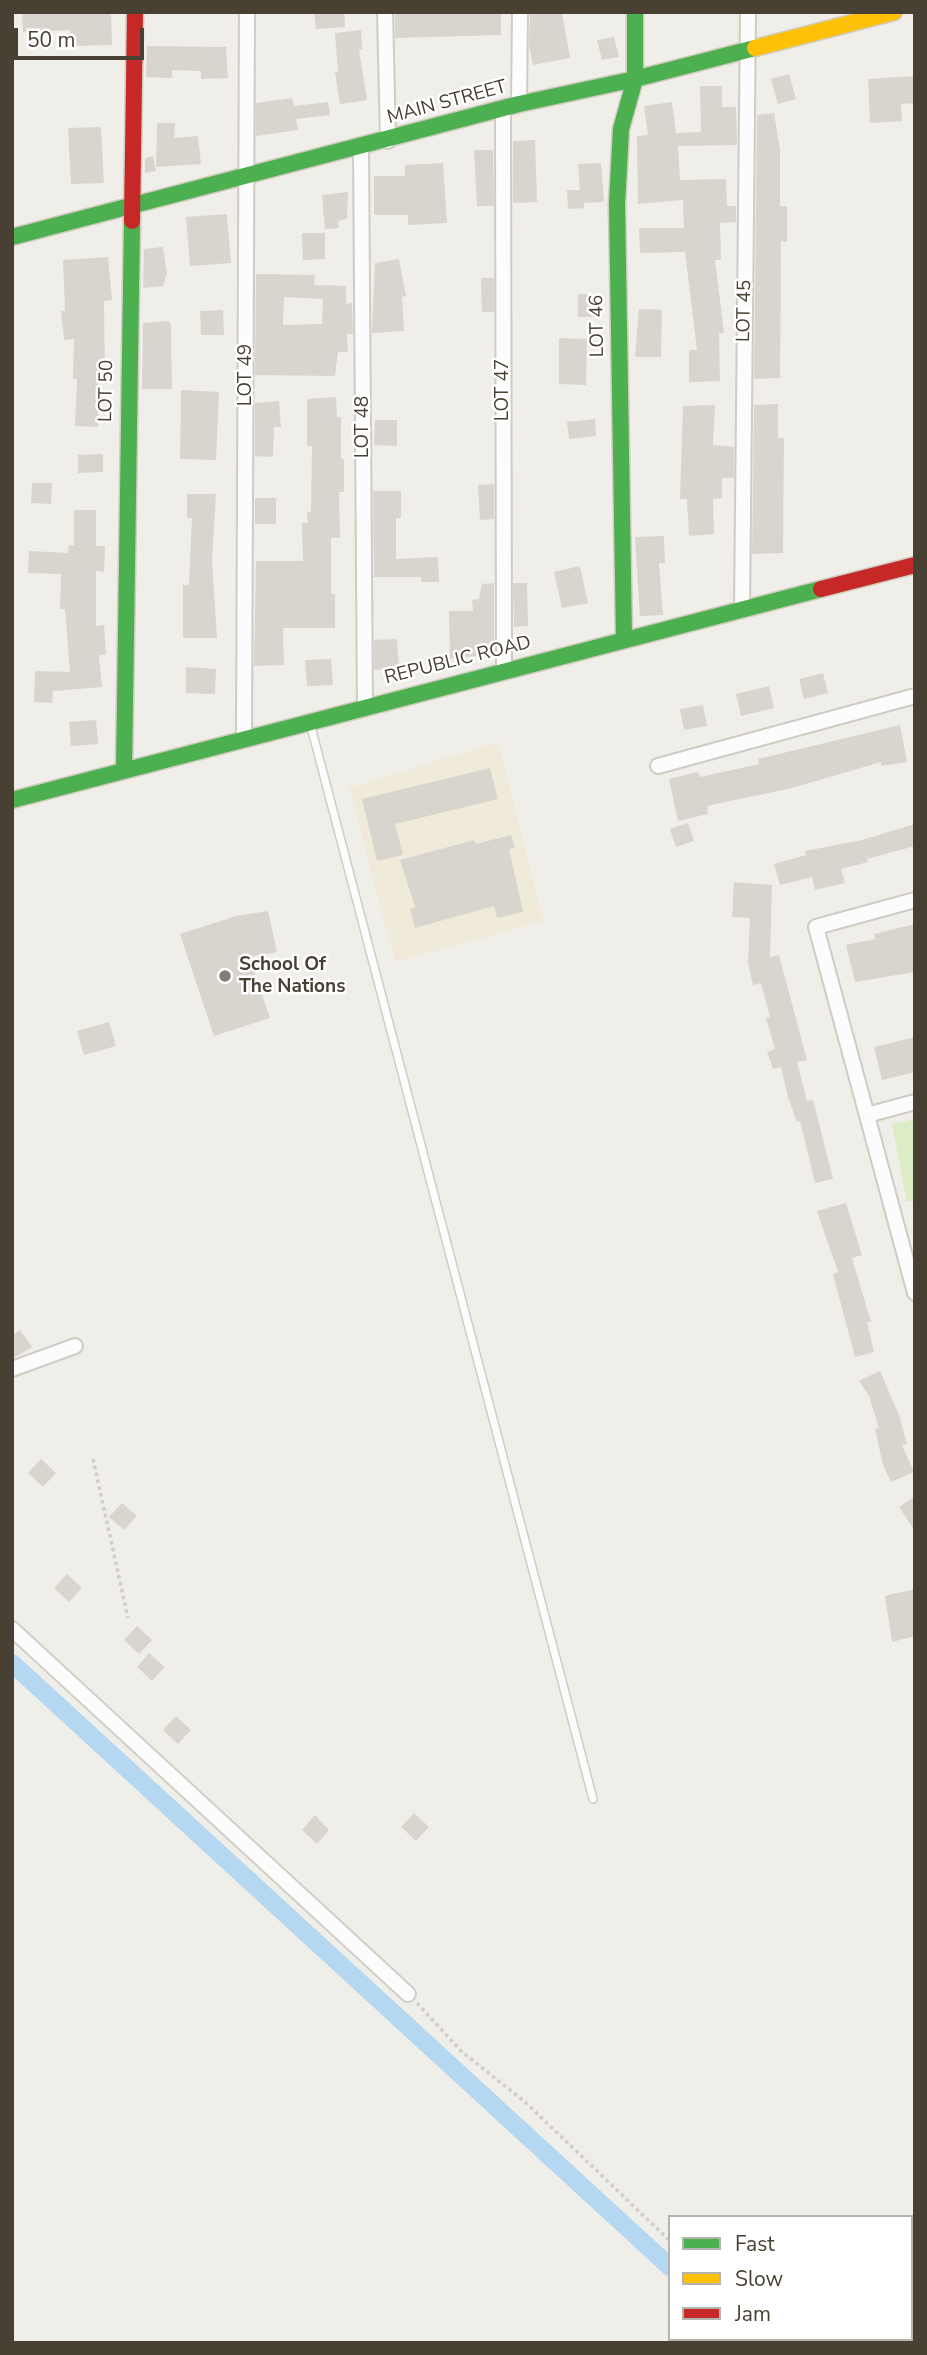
<!DOCTYPE html>
<style>
body{margin:0}
#map{position:relative;width:927px;height:2355px;overflow:hidden;background:#f0eee8;font-family:"Nunito Sans",sans-serif}
canvas{display:block}
.frame{position:absolute;inset:0;border:14px solid #474033;pointer-events:none}
.legend{position:absolute;left:668px;top:2215px;width:245px;height:126px;box-sizing:border-box;background:#fff;border:2px solid #b5b3ad;margin:0;padding:9px 12px;list-style:none;font-size:21px;color:#474033}
.legend li{display:flex;align-items:center;gap:14px;height:35px}
.legend b{width:35px;border:2px solid #b5b3ad}
.scale{position:absolute;left:14px;top:28px;width:130px;height:32px;box-sizing:border-box;border:4px solid #474033;border-top:0;padding-left:9px;font-size:21px;line-height:24px;white-space:nowrap;color:#474033;-webkit-text-stroke:5px #fff;paint-order:stroke}
</style>
<div id="map">
<canvas width="927" height="2355"></canvas>
<div class="frame"></div>
<ul class="legend">
<li><b style="height:9px;background:#4caf50"></b>Fast</li>
<li><b style="height:9px;background:#ffc107"></b>Slow</li>
<li><b style="height:9px;background:#c62828"></b>Jam</li>
</ul>
<div class="scale">50 m</div>
</div>
<script>
const ctx = document.querySelector('canvas').getContext('2d');
ctx.lineJoin = 'round';
function fill(path, color) {
  ctx.fillStyle = color;
  ctx.fill(path, 'evenodd');
}
function toPath(rows) {
  const path = new Path2D();
  for (const r of rows) {
    path.moveTo(r[0], r[1]);
    for (let i = 2; i < r.length; i += 2) path.lineTo(r[i], r[i + 1]);
  }
  return path;
}
function trace(path, color, width, dash) {
  ctx.strokeStyle = color;
  ctx.lineWidth = width;
  ctx.lineCap = dash ? 'butt' : 'round';
  ctx.setLineDash(dash || []);
  ctx.stroke(path);
}
function drawText(font, color, halo, rows, align = 'center') {
  ctx.font = font + ' "Nunito Sans",sans-serif';
  ctx.lineWidth = 5;
  ctx.setLineDash([]);
  ctx.textBaseline = 'middle';
  ctx.strokeStyle = halo;
  ctx.fillStyle = color;
  for (const [text, x, y, turn = 0] of rows) {
    ctx.save();
    ctx.translate(x, y);
    ctx.rotate((+turn || 0) * Math.PI / 180);
    ctx.textAlign = isNaN(turn) ? turn : align;
    if (halo) ctx.strokeText(text, 0, 0);
    ctx.fillText(text, 0, 0);
    ctx.restore();
  }
}
fill(toPath([
 [498,742,544,921,395,962,349,788]
]), '#efead9');
fill(toPath([
 [915,1119,915,1200,907,1202,892,1124]
]), '#dcedc5');
trace(toPath([
 [12,1663,670,2267],
 [749,2339,752,2343]
]), '#b4d7f2', 18);
fill(toPath([
 [22,12,111,12,112,45,71,46,70,30,23,32],
 [314,12,344,12,345,27,316,29],
 [395,12,501,12,501,35,395,38],
 [530,12,562,12,570,58,533,65,529,45],
 [361,30,362,49,359,49,367,100,340,104,335,72,338,72,335,33],
 [614,37,619,57,602,60,597,40],
 [147,46,226,47,228,78,201,79,201,71,172,70,172,78,146,77],
 [789,74,796,99,778,104,771,79],
 [915,76,915,103,901,104,902,121,870,123,868,79],
 [700,86,722,86,722,107,736,107,737,145,678,146,680,180,726,179,727,206,736,206,736,222,720,223,721,260,715,260,724,333,719,333,720,381,689,382,689,350,697,350,685,252,640,253,639,228,684,228,683,200,638,204,637,136,648,135,644,106,672,102,676,133,701,132],
 [292,98,294,106,328,102,330,115,296,119,298,130,256,136,256,103],
 [774,113,780,149,780,206,787,206,787,242,781,241,780,378,754,379,757,115],
 [157,123,175,123,174,138,198,136,201,164,156,167],
 [101,127,104,183,71,184,68,128],
 [535,140,537,202,513,203,513,141],
 [474,150,493,150,494,206,477,206],
 [153,156,156,171,145,173,145,158],
 [443,163,447,223,408,225,408,215,374,215,374,176,405,176,405,165],
 [601,163,604,202,584,203,584,208,568,209,567,190,580,190,578,164],
 [348,192,347,219,338,221,339,228,325,229,322,195],
 [227,214,231,263,190,266,186,217],
 [302,233,325,233,325,259,303,260],
 [163,247,167,274,163,286,143,288,144,249],
 [108,257,112,300,104,301,105,383,98,383,98,427,75,426,77,379,73,379,74,339,64,340,61,311,65,311,63,260],
 [399,259,406,296,402,297,404,331,372,333,375,263],
 [256,274,315,275,314,285,346,286,346,304,352,303,353,334,347,334,348,352,338,352,335,376,255,375],
 [284,297,323,299,322,324,283,325],
 [481,278,494,278,494,312,482,312],
 [578,294,601,294,601,317,578,317],
 [639,309,662,310,661,357,635,357],
 [223,310,224,335,201,335,200,311],
 [168,321,171,324,172,389,142,389,143,323],
 [559,338,587,339,586,385,559,384],
 [181,390,219,392,216,460,180,459],
 [336,397,337,417,341,417,341,459,344,459,344,492,339,492,340,538,331,538,331,594,335,594,335,628,283,628,284,665,254,666,256,561,303,561,302,523,308,523,307,512,311,512,312,446,307,446,307,399],
 [279,401,281,427,274,427,273,457,255,456,255,403],
 [778,404,778,438,784,438,783,553,752,554,754,405],
 [715,405,713,445,734,447,734,478,722,478,722,498,713,499,714,534,689,536,687,499,680,499,683,406],
 [595,419,596,436,569,439,567,422],
 [375,420,397,420,397,446,374,445],
 [103,454,103,472,78,473,78,455],
 [32,483,52,483,51,504,31,503],
 [494,484,494,519,480,520,478,485],
 [373,491,401,491,401,518,396,518,396,559,438,557,439,582,421,582,421,577,374,577],
 [187,494,216,494,212,560,217,638,183,638,183,585,189,585,192,518,187,518],
 [255,498,276,498,276,524,255,524],
 [74,510,96,510,96,546,105,546,104,572,96,571,96,626,104,625,106,655,99,655,102,687,53,691,52,703,34,702,35,671,70,672,65,609,60,609,61,574,28,573,29,551,68,553,69,545,74,545],
 [664,536,665,563,659,563,663,615,640,616,635,537],
 [580,566,588,603,562,608,554,572],
 [494,583,494,654,450,659,449,611,473,611,472,600,479,599,482,584],
 [513,583,527,583,528,626,514,627],
 [397,639,399,669,374,670,374,640],
 [331,659,333,685,307,686,305,660],
 [186,667,216,669,215,694,186,693],
 [823,673,828,693,804,699,799,679],
 [769,686,774,708,741,716,736,694],
 [703,705,707,726,684,730,680,709],
 [96,720,98,744,71,746,69,722],
 [900,725,907,762,881,766,881,762,792,788,707,806,708,814,678,821,669,779,698,772,700,777,759,764,758,759],
 [490,768,498,799,395,824,403,855,377,861,362,799],
 [688,823,694,841,676,847,670,829],
 [915,824,915,846,867,859,868,862,841,869,845,883,815,890,812,877,780,885,774,864,806,855,805,851,862,840],
 [511,835,515,848,509,849,523,912,497,918,494,906,415,928,410,909,415,907,400,860,474,840,476,844],
 [734,882,772,885,770,957,779,955,807,1060,797,1062,807,1101,813,1100,833,1179,815,1183,800,1121,797,1122,788,1097,781,1067,773,1069,767,1052,775,1049,766,1018,770,1017,761,983,753,985,748,963,750,918,732,917],
 [268,911,277,952,249,957,270,1018,214,1036,180,934,236,916],
 [915,924,915,972,855,982,846,945,875,939,874,934],
 [109,1022,116,1046,84,1055,77,1031],
 [915,1037,915,1072,882,1080,874,1047],
 [846,1203,862,1255,852,1258,871,1322,867,1322,874,1352,855,1357,833,1274,838,1272,817,1211],
 [20,1330,32,1347,12,1359,12,1336],
 [880,1371,899,1415,907,1444,902,1445,914,1472,891,1482,883,1465,875,1429,879,1428,869,1396,859,1381],
 [41,1459,56,1473,43,1487,28,1473],
 [915,1496,915,1531,899,1507],
 [122,1503,137,1516,124,1530,109,1517],
 [67,1574,82,1588,69,1602,54,1588],
 [915,1589,915,1636,892,1642,885,1596],
 [137,1626,152,1640,139,1654,124,1640],
 [149,1653,165,1667,152,1681,137,1667],
 [176,1716,191,1730,178,1744,163,1730],
 [414,1813,429,1827,416,1841,401,1827],
 [315,1815,329,1830,317,1844,302,1830]
]), '#d8d5cf');
const lane = toPath([
 [310,723,593,1799]
]);
const street = toPath([
 [385,12,388,141],
 [519,104,520,12],
 [503,109,504,671],
 [361,148,365,707],
 [742,609,748,12],
 [244,738,247,12],
 [658,766,915,696],
 [915,900,816,927,915,1293],
 [867,1115,915,1102],
 [12,1369,75,1346],
 [12,1629,408,1994]
]);
const fast = toPath([
 [12,237,519,104,635,79,755,48],
 [624,640,617,204,621,129,635,79,635,12],
 [124,770,132,221],
 [12,800,821,589]
]);
const slow = toPath([
 [755,48,894,12]
]);
const jam = toPath([
 [132,221,135,12],
 [821,589,915,565]
]);
trace(lane, '#ceccc5', 10);
trace(street, '#ceccc5', 18);
trace(fast, '#d0ccbe', 19);
trace(slow, '#d0ccbe', 19);
trace(jam, '#d0ccbe', 19);
trace(toPath([
 [93,1459,128,1618],
 [417,2003,461,2051,525,2102,670,2241],
 [775,2339,779,2343]
]), '#d1cec9', 3.5, [3.5, 3.5]);
trace(lane, '#fdfcfc', 7);
trace(street, '#fdfcfc', 14);
trace(fast, '#4caf50', 16);
trace(slow, '#ffc107', 16);
trace(jam, '#c62828', 16);
for (const [x, y, r, color] of [
 [225,976,7,"#827d72"]
]) {
  const dot = new Path2D();
  dot.arc(x, y, r, 0, 2 * Math.PI);
  ctx.fillStyle = color;
  ctx.fill(dot);
  trace(dot, '#fff', 2.5);
}
drawText('19px', '#474033', '#fff', [
 ["MAIN STREET",447,103,-15],
 ["LOT 45",745,311,-89],
 ["LOT 46",598,326,-91],
 ["LOT 49",246,375,-90],
 ["LOT 47",503,390,-90],
 ["LOT 50",107,391,-89],
 ["LOT 48",363,427,-90],
 ["REPUBLIC ROAD",458,661,-14]
]);
drawText('bold 19px', '#474033', '#fff', [
 ["School Of",239,965],
 ["The Nations",239,987]
], 'left');
</script>
